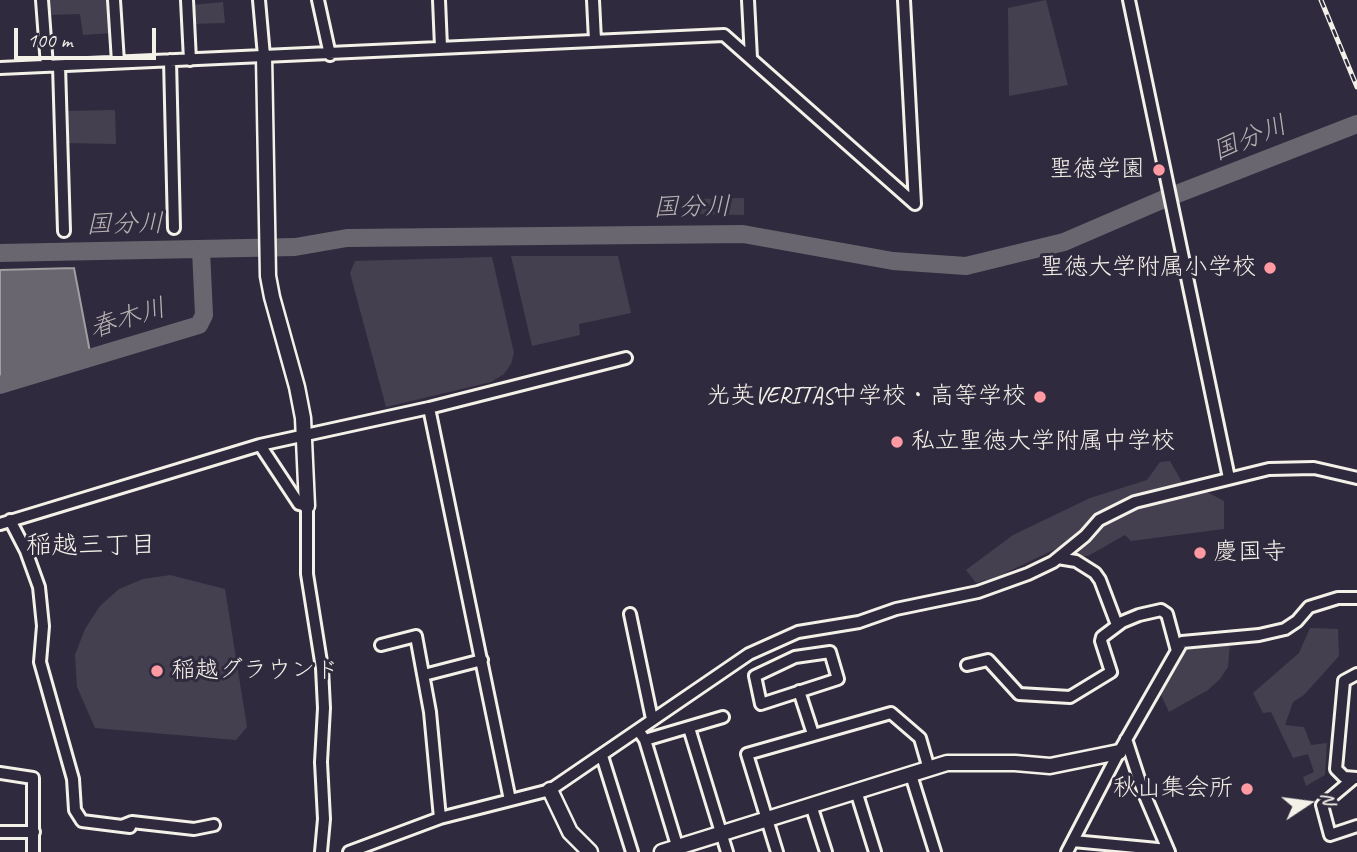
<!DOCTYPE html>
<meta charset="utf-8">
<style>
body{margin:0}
#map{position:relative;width:1357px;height:852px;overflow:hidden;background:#2f2a3d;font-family:Caveat,sans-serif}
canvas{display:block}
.north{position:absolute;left:1273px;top:768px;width:70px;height:70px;-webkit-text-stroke:5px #2f2a3d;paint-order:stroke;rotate:77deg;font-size:19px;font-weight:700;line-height:28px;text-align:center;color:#f4f1e8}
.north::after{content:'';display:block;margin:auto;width:24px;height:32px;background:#f4f1e8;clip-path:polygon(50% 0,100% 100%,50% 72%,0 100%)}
.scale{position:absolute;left:14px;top:28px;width:142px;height:32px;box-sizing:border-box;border:4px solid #f4f1e8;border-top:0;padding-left:9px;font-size:21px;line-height:24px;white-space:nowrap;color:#f4f1e8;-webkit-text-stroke:5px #2f2a3d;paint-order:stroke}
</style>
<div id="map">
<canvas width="1357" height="852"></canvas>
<div class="north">N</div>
<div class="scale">100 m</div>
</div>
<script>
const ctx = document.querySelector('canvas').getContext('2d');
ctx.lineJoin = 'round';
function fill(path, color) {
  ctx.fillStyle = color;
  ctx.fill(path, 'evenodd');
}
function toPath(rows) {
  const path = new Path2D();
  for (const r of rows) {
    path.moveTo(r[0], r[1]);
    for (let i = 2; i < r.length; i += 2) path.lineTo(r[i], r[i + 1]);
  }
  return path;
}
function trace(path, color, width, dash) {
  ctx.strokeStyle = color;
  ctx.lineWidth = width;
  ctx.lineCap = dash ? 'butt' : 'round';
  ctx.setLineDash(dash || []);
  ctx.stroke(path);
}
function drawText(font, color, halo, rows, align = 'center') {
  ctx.font = font + ' Caveat,"Klee One",sans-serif';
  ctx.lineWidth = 6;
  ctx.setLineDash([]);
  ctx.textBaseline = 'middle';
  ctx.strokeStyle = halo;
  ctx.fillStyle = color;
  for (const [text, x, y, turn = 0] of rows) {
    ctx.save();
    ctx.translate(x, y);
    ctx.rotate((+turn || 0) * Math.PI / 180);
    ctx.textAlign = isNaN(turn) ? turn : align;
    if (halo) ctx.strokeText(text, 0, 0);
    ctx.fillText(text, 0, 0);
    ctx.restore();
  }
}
fill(toPath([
 [46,0,110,0,112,33,83,35,80,14,48,15],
 [1046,0,1068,85,1009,96,1008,8],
 [223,2,225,23,193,24,191,5],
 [115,110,116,144,65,143,64,111],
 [744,198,744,215,695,214,695,199],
 [511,256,618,256,631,313,579,324,580,335,532,346],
 [492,257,514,353,511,364,504,374,491,382,386,407,350,273,355,261],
 [1170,461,1187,491,1203,490,1224,501,1224,529,1131,541,1125,535,1088,556,1078,556,1066,544,999,576,976,583,966,570,1013,535,1090,498,1147,480,1160,462],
 [170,575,225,589,247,727,236,740,95,728,77,687,75,655,85,629,100,606,119,589,143,579],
 [1310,628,1338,629,1339,656,1304,695,1293,702,1285,725,1304,727,1311,745,1327,743,1325,775,1306,786,1303,777,1314,772,1308,754,1293,758,1271,712,1263,713,1253,693,1299,653],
 [1230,642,1228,667,1220,679,1208,690,1169,712,1160,693,1185,646]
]), '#454050');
const water = toPath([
 [74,268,90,352,0,380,0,270,74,268]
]);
fill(water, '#6a6670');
trace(water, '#a19ea0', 2);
trace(toPath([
 [0,253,295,247,347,238,743,234,893,261,966,266,1064,242,1164,199,1357,124],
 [0,385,199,325,204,315,201,250]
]), '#6a6670', 18);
const street = toPath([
 [42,0,47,66],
 [114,0,118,62],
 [187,0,190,60],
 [259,0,264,56],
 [318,0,330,55],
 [439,0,441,47],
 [593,0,595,40],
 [748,0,751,58],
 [904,0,915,204],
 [1129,0,1229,478],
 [170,60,174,228],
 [59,66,64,231],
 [0,68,724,35,915,204],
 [429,408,510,800],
 [260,445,299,504,307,506,307,574,322,668,324,708,321,762,324,819,321,852],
 [10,520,26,551,39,587,43,626,40,662,73,779,75,810,82,821,130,827],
 [0,524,260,445,429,408,626,358],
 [1058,558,1076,561,1095,573,1100,580,1117,625],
 [630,614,652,719],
 [381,645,416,636,430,712,440,818],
 [830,652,838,679,761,704,755,676,795,657,830,652],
 [967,665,988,660,1019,694,1070,697,1111,672,1101,641,1102,637,1122,622,1139,615,1161,610,1167,614,1177,651],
 [1357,674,1344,681,1336,769,1344,777,1357,778],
 [424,675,482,660],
 [799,691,813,734],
 [689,728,727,852],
 [638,730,645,740,679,852],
 [1126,739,1143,791,1169,852],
 [645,740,723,717],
 [602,756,632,852],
 [0,773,33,778,33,852],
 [911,775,935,852],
 [1354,778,1322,805,1330,835,1357,826],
 [856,791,875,852],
 [811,805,826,852],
 [122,826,132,822,194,829,214,825],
 [0,832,34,832],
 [1073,841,1168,850],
 [349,852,440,818,550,790,749,654,798,632,859,622,896,609,978,592,1028,574,1053,562,1085,536,1099,520,1135,502,1269,469,1314,468,1357,478],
 [777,852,747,754,891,713,920,738,929,769],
 [1067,852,1119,752,1182,642,1259,635,1285,629,1297,621,1309,607,1338,598,1357,598]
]);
const secondary = toPath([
 [264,56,268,276,272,297,297,387,303,418,307,506],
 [550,790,570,832,590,852],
 [662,852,947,763,1015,763,1050,766,1119,752]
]);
trace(street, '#f4f1e8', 16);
trace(secondary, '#f4f1e8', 19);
trace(street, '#2f2a3d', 10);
trace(secondary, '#2f2a3d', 14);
const rail = toPath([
 [1321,0,1357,87]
]);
trace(rail, '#f4f1e8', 5);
trace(rail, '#2f2a3d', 2.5, [8]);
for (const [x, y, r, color] of [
 [1159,170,7,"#ff9aa2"],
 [1270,268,7,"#ff9aa2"],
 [1040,397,7,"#ff9aa2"],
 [897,442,7,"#ff9aa2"],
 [1200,553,7,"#ff9aa2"],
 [157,671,7,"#ff9aa2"],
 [1247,789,7,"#ff9aa2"]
]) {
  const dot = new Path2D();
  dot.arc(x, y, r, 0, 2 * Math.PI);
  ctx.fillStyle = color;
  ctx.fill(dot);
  trace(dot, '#2f2a3d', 2.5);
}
drawText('24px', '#f4f1e8', '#2f2a3d', [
 ["聖徳学園",1145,170],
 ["聖徳大学附属小学校",1256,268],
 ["光英VERITAS中学校・高等学校",1026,397],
 ["私立聖徳大学附属中学校",911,442,"left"],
 ["慶国寺",1214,553,"left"],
 ["稲越グラウンド",171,671,"left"],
 ["秋山集会所",1233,789]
], 'right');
drawText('italic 26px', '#b6b2b2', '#2f2a3d', [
 ["国分川",1250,139,-22],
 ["国分川",692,208,-1],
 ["国分川",125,225,-1],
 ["春木川",128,319,-17]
]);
drawText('26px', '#f4f1e8', '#2f2a3d', [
 ["稲越三丁目",91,546]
]);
</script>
